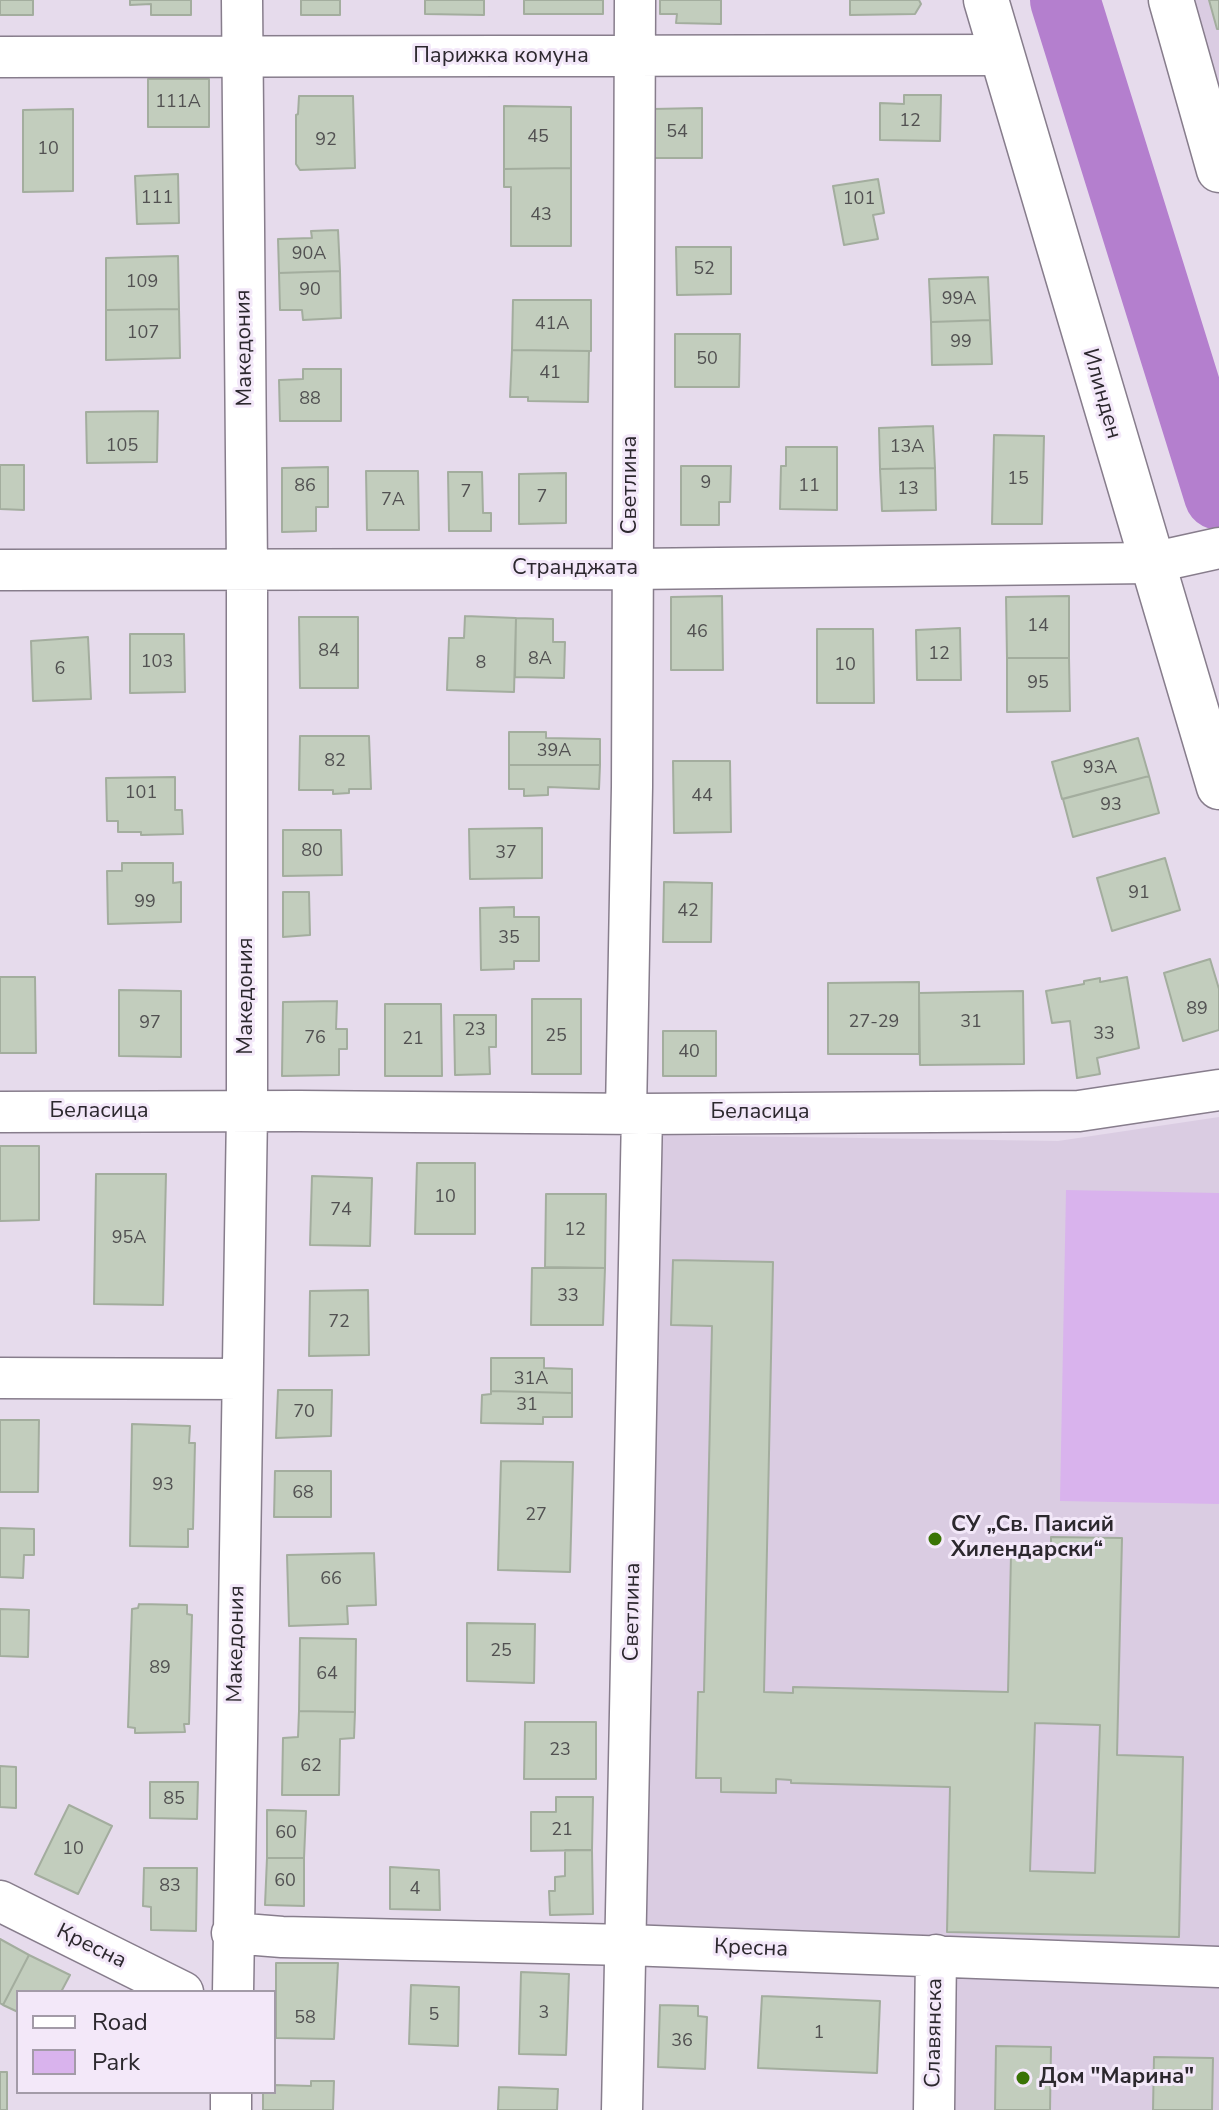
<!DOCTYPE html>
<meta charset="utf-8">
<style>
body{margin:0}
#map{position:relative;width:1219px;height:2110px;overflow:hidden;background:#e6dbec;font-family:"Nunito Sans",sans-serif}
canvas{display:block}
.legend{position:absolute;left:16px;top:1990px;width:260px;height:104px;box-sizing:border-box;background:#f3e8f9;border:2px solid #a39ba8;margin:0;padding:10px 14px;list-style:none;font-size:24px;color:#2c282e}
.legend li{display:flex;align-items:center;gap:16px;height:40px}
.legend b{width:40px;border:2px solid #a39ba8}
</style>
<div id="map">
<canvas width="1219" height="2110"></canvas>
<ul class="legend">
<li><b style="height:10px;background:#fff"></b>Road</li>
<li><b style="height:22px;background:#d9b3ed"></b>Park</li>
</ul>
</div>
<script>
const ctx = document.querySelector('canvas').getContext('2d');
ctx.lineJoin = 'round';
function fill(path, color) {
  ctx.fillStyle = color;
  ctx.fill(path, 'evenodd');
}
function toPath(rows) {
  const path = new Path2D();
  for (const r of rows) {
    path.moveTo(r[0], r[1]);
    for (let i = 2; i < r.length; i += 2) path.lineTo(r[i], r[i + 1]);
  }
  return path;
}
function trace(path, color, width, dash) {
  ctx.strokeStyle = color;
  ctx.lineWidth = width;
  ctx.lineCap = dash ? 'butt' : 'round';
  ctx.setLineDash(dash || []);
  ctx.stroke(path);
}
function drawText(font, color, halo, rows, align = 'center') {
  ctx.font = font + ' "Nunito Sans",sans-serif';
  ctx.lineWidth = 6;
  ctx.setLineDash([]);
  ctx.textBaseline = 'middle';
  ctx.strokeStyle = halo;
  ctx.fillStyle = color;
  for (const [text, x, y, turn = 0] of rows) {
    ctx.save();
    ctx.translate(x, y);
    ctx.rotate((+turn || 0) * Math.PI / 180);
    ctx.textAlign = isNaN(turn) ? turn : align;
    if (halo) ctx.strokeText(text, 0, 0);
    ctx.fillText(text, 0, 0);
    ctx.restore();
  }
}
fill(toPath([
 [1171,0,1219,0,1219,170],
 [1219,1117,1219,1949,640,1937,660,1135,1058,1141],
 [952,1977,1219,1985,1219,2110,949,2110]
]), '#dacce2');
fill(toPath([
 [1066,1190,1219,1193,1219,1504,1060,1501]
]), '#d9b3ed');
trace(toPath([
 [1065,0,1219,495]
]), '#b47fce', 70);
const building = toPath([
 [0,0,33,0,33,15,0,15,0,0],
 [130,0,191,0,191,15,151,15,151,4,130,5,130,0],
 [301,0,340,0,340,15,301,15,301,0],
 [425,0,484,0,484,15,425,14,425,0],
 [524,0,603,0,603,14,524,14,524,0],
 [660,0,721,0,721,24,676,23,677,14,660,14,660,0],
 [850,0,919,0,921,4,915,14,850,15,850,0],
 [1209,0,1219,0,1219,29,1217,29,1209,0],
 [148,79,209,79,209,127,148,127,148,79],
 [904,95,941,95,940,141,880,140,880,103,904,104,904,95],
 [299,96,353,96,355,168,300,170,296,164,296,115,298,114,299,96],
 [504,106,571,107,571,168,504,169,504,106],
 [702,108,702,158,653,158,653,109,702,108],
 [73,109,73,191,23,192,23,110,73,109],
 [571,168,571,246,511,246,511,187,504,187,504,169,571,168],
 [178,174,179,223,137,224,135,176,178,174],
 [878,179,884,213,873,215,878,239,844,245,833,186,878,179],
 [338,230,340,271,279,273,278,239,312,238,311,231,338,230],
 [676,247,731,247,731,294,677,295,676,247],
 [178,256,179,309,106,310,106,258,178,256],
 [340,271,341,318,303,320,302,310,280,310,279,273,340,271],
 [988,277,990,320,931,322,929,279,988,277],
 [513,300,591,300,591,351,512,350,513,300],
 [179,309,180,358,106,360,106,310,179,309],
 [990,320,992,364,932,365,931,322,990,320],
 [675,334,740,334,739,387,675,387,675,334],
 [512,350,589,351,588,402,528,401,528,397,510,397,512,350],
 [303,369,341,369,341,421,280,421,279,380,303,379,303,369],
 [158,411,157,462,87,463,86,412,158,411],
 [933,426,935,468,880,469,879,428,933,426],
 [994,435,1044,436,1042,524,992,524,994,435],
 [786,447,837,447,837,510,780,509,781,466,786,466,786,447],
 [0,465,24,465,24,510,0,509,0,465],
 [681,466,731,466,730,502,719,502,719,525,681,525,681,466],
 [328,467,328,507,316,507,316,531,282,532,282,468,328,467],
 [935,468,936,510,882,511,880,469,935,468],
 [366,471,418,471,419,530,367,530,366,471],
 [448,472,482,472,483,513,491,513,491,531,449,531,448,472],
 [566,473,566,523,519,524,519,474,566,473],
 [722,596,723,670,671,670,671,597,722,596],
 [1069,596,1069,658,1007,658,1006,597,1069,596],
 [465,616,516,618,514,692,447,690,449,638,464,638,465,616],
 [299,617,358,617,358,688,300,688,299,617],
 [516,618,553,619,553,642,565,642,564,678,515,677,516,618],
 [960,628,961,680,917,680,916,630,960,628],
 [817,629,873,629,874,703,817,703,817,629],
 [130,634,184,634,185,692,130,693,130,634],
 [88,637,91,699,33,701,31,641,88,637],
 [1007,658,1069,658,1070,711,1007,712,1007,658],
 [509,732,546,732,546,738,600,739,600,765,509,765,509,732],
 [300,736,369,736,371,789,349,789,349,793,333,794,333,790,299,790,300,736],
 [1138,738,1149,776,1062,799,1052,762,1138,738],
 [673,761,730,761,731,832,674,833,673,761],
 [509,765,600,765,599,789,548,787,548,795,524,796,524,789,509,789,509,765],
 [1149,776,1159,813,1073,837,1063,799,1149,776],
 [175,777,175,810,182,810,183,834,141,835,141,832,118,832,118,821,107,821,106,778,175,777],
 [542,828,542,878,470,879,469,829,542,828],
 [283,830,341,830,342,875,283,876,283,830],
 [1165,858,1180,910,1112,931,1097,878,1165,858],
 [122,863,173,863,173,883,181,882,181,922,108,924,107,871,122,871,122,863],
 [664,882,712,883,711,942,663,942,664,882],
 [283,892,309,892,310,935,283,937,283,892],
 [514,907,514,917,539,917,539,961,514,961,514,969,481,970,480,908,514,907],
 [1210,959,1219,989,1219,1030,1183,1041,1164,973,1210,959],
 [0,977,35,977,36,1053,0,1053,0,977],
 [1127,977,1139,1048,1097,1058,1100,1074,1077,1078,1070,1021,1052,1023,1046,991,1084,984,1084,981,1100,978,1100,982,1127,977],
 [919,982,919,1054,828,1054,828,983,919,982],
 [119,990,181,991,181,1057,119,1056,119,990],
 [1023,991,1024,1064,920,1065,919,993,1023,991],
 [532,999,581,999,581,1074,532,1074,532,999],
 [337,1001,336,1029,347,1029,347,1049,339,1049,339,1075,282,1076,283,1002,337,1001],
 [385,1004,441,1004,442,1076,385,1076,385,1004],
 [454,1015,496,1015,496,1047,489,1047,490,1074,455,1075,454,1015],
 [663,1031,716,1031,716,1076,663,1076,663,1031],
 [0,1146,39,1146,39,1220,0,1221,0,1146],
 [417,1163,475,1163,475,1234,415,1234,417,1163],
 [96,1174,166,1174,163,1305,94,1304,96,1174],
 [312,1176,372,1178,370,1246,310,1245,312,1176],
 [546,1194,606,1194,605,1268,545,1267,546,1194],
 [673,1260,773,1262,764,1692,793,1693,793,1687,1008,1692,1011,1555,1051,1556,1051,1537,1122,1538,1117,1755,1183,1757,1179,1937,947,1932,950,1787,791,1783,791,1780,776,1779,776,1793,721,1792,721,1778,696,1778,698,1692,704,1692,712,1326,671,1325,673,1260],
 [1035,1723,1100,1725,1095,1873,1030,1871,1035,1723],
 [532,1268,605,1268,603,1325,531,1325,532,1268],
 [368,1290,369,1355,309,1356,310,1291,368,1290],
 [491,1358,544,1358,544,1368,572,1369,572,1393,491,1391,491,1358],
 [278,1390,332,1390,331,1436,276,1438,278,1390],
 [491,1391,572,1393,572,1417,543,1417,543,1424,481,1423,482,1395,491,1394,491,1391],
 [0,1420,39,1420,38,1492,0,1492,0,1420],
 [132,1424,190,1426,189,1443,195,1443,193,1529,188,1529,188,1547,130,1546,132,1424],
 [501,1461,573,1462,570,1572,498,1570,501,1461],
 [275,1471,331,1471,331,1517,274,1517,275,1471],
 [0,1528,34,1529,34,1555,24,1555,23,1578,0,1577,0,1528],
 [374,1553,376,1605,347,1606,348,1624,289,1626,287,1555,374,1553],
 [139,1604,187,1605,187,1614,192,1615,189,1724,184,1724,185,1732,135,1733,135,1728,128,1727,132,1609,138,1608,139,1604],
 [0,1609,29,1610,28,1657,0,1656,0,1609],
 [467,1623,535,1624,534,1683,467,1681,467,1623],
 [300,1638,356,1639,355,1712,299,1711,300,1638],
 [299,1711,355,1712,354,1738,340,1739,339,1795,282,1795,283,1738,298,1737,299,1711],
 [525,1722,596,1722,596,1779,524,1779,525,1722],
 [0,1766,16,1767,16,1808,0,1807,0,1766],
 [150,1782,198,1782,197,1819,150,1818,150,1782],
 [556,1797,593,1797,592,1850,531,1851,531,1812,556,1812,556,1797],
 [69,1805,112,1826,78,1894,35,1874,69,1805],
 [267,1810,306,1811,304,1858,267,1858,267,1810],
 [565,1850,592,1850,593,1914,550,1915,549,1891,555,1891,555,1877,565,1876,565,1850],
 [267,1858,304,1858,304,1906,265,1905,267,1858],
 [390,1867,439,1870,440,1910,390,1909,390,1867],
 [144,1868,197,1868,196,1931,151,1930,151,1907,143,1906,144,1868],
 [0,1939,29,1955,3,2005,0,2003,0,1939],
 [29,1955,70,1975,61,1992,18,1992,18,2012,3,2005,29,1955],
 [276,1963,338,1963,334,2039,276,2038,276,1963],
 [521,1972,569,1974,566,2055,519,2054,521,1972],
 [411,1985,459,1987,458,2046,409,2044,411,1985],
 [762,1996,880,2001,877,2073,758,2068,762,1996],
 [660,2005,698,2006,698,2016,707,2017,705,2069,658,2067,660,2005],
 [996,2046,1051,2047,1050,2110,995,2110,996,2046],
 [1154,2057,1213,2058,1212,2110,1153,2110,1154,2057],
 [0,2072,7,2072,7,2110,0,2110,0,2072],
 [311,2081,334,2081,333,2110,263,2110,263,2092,274,2092,274,2085,311,2086,311,2081],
 [499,2087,558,2089,557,2110,498,2110,499,2087]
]);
fill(building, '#c2cdbd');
trace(building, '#a3ad9e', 2);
const minor = toPath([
 [0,57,1003,55],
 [0,570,631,569,1151,563,1219,548],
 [0,1112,299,1111,642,1114,1079,1111,1219,1090],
 [626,1113,632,787,635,0],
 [0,1378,242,1379],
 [0,1901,183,1992],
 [232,1933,282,1937,627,1945,1219,1967],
 [233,1992,247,1112,247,569,242,0],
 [231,2110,231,2092],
 [622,2110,642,1114],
 [934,2110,936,1955]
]);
const major = toPath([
 [986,0,1219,787],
 [1171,0,1219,170]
]);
trace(minor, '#877d8c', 43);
trace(major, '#877d8c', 47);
trace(minor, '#fff', 40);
trace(major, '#fff', 44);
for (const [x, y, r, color] of [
 [935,1539,8,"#3a7406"],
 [1023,2078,8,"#3a7406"]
]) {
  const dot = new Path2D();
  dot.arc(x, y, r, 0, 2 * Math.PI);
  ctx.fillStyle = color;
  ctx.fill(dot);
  trace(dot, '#f3e8f9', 3);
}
drawText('18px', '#525152', null, [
 ["111А",178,103],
 ["12",910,122],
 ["54",677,133],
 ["45",538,138],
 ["92",326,141],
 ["10",48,150],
 ["111",157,199],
 ["101",859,200],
 ["43",541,216],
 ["90А",309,255],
 ["52",704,270],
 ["109",142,283],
 ["90",310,291],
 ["99А",959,300],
 ["41А",552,325],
 ["107",143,334],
 ["99",961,343],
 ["50",707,360],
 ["41",550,374],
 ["88",310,400],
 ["105",122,447],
 ["13А",907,448],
 ["15",1018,480],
 ["9",706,484],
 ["86",305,487],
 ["11",809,487],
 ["13",908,490],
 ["7",466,493],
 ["7",542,498],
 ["7А",393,501],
 ["14",1038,627],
 ["46",697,633],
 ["84",329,652],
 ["12",939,655],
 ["8А",540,660],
 ["103",157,663],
 ["8",481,664],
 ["10",845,666],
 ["6",60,670],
 ["95",1038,684],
 ["39А",554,752],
 ["82",335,762],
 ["93А",1100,769],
 ["101",141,794],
 ["44",702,797],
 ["93",1111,806],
 ["80",312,852],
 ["37",506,854],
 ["91",1139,894],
 ["99",145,903],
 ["42",688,912],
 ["35",509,939],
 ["89",1197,1010],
 ["27-29",874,1023],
 ["31",971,1023],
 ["97",150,1024],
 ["23",475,1031],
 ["33",1104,1035],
 ["25",556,1037],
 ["76",315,1039],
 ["21",413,1040],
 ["40",689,1053],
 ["10",445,1198],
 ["74",341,1211],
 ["12",575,1231],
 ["95А",129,1239],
 ["33",568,1297],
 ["72",339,1323],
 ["31А",531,1380],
 ["31",527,1406],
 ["70",304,1413],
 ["93",163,1486],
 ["68",303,1494],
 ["27",536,1516],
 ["66",331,1580],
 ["25",501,1652],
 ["89",160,1669],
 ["64",327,1675],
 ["23",560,1751],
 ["62",311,1767],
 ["85",174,1800],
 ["21",562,1831],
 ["60",286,1834],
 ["10",73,1850],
 ["60",285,1882],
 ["83",170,1887],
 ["4",415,1890],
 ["3",544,2014],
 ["5",434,2016],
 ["58",305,2019],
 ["1",819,2034],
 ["36",682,2042]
]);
drawText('22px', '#2c282e', '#f3e8f9', [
 ["Парижка комуна",501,57],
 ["Македония",245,348,-91],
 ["Илинден",1101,394,74],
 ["Светлина",631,485,-90],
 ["Странджата",575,569],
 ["Македония",247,996,-90],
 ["Беласица",99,1112],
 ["Беласица",760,1113],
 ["Светлина",633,1612,-89],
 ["Македония",237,1644,-89],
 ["Кресна",91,1947,26],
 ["Кресна",751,1949,2],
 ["Славянска",935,2033,-89]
]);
drawText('bold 22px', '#2c282e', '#f3e8f9', [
 ["СУ „Св. Паисий",951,1526],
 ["Хилендарски“",951,1551],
 ["Дом \"Марина\"",1039,2078]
], 'left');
</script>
